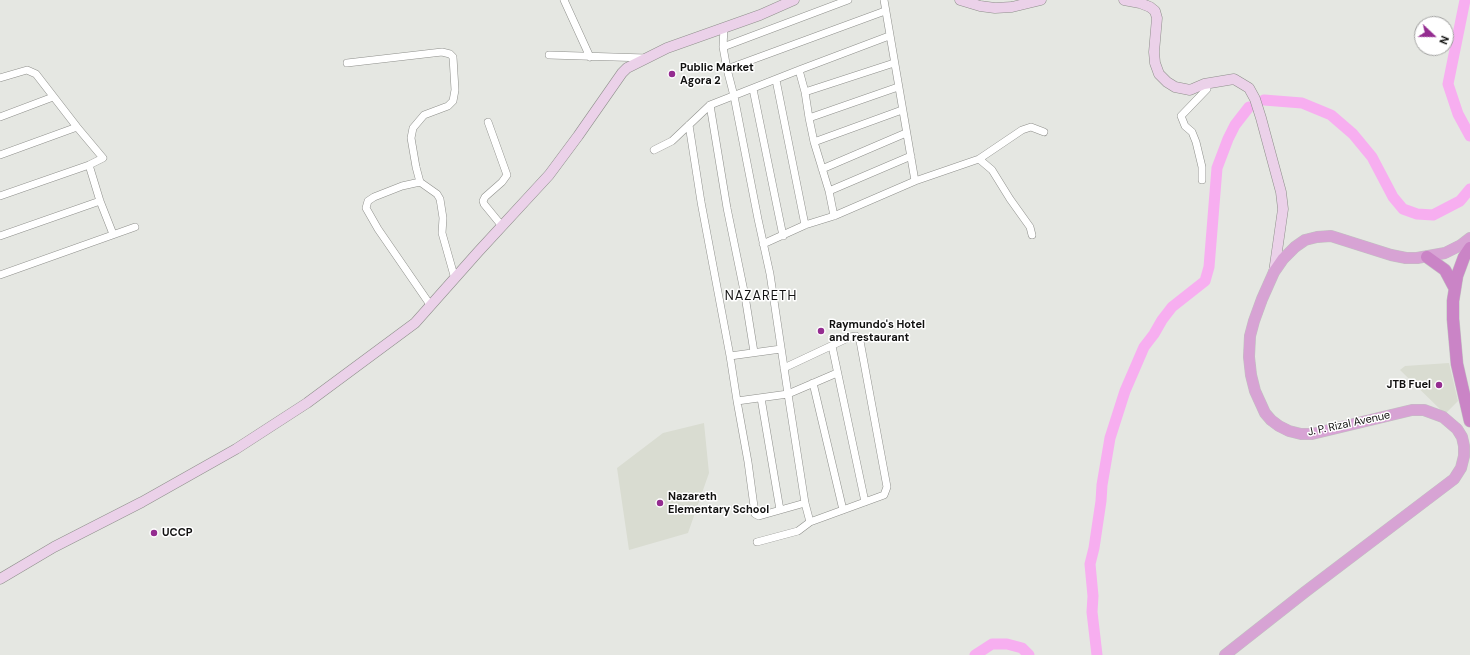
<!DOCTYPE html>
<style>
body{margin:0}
#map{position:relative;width:1470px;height:655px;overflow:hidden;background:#e5e7e2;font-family:"DM Sans",sans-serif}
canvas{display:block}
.north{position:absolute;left:1414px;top:16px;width:40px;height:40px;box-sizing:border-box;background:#fff;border:1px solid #a0a09f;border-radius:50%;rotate:112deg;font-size:11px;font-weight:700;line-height:16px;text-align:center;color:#111110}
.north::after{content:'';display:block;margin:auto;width:14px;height:18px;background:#942c90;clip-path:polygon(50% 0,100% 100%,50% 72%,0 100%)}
</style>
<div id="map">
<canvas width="1470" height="655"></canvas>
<div class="north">N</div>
</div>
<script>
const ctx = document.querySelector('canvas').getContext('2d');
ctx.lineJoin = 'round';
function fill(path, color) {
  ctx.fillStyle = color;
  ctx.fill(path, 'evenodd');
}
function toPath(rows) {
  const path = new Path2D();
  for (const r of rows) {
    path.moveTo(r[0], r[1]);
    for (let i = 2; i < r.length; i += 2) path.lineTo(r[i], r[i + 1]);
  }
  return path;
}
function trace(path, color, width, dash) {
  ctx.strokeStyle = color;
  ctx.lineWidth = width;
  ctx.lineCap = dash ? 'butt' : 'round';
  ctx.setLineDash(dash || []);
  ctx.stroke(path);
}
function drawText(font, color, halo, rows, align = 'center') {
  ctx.font = font + ' "DM Sans",sans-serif';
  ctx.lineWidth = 3;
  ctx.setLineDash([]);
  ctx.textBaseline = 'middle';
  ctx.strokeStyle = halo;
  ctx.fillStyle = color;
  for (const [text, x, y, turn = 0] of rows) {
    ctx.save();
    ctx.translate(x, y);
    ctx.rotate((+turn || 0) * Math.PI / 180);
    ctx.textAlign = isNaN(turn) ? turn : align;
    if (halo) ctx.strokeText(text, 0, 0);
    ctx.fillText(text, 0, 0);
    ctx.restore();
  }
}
fill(toPath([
 [1449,363,1458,401,1445,414,1400,370,1405,366],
 [704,423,709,473,688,533,629,550,617,468,663,433]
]), '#d9dcd1');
trace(toPath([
 [1465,0,1448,84,1458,114,1470,136],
 [1264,100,1302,103,1331,115,1353,134,1372,157,1393,197,1403,209,1417,214,1433,215,1460,201,1470,189],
 [975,655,992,644,1007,644,1022,648,1029,655],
 [1097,655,1092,612,1093,596,1090,564,1094,548,1101,501,1102,485,1110,438,1125,391,1144,347,1154,334,1162,320,1172,307,1205,281,1209,267,1217,168,1228,139,1235,125,1249,107]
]), '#f7aef0', 11);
const minor = toPath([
 [564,0,590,57],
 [724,27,723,47,727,69,734,96,758,219,770,274,788,394,805,503,810,522,884,495,887,487,860,341,858,338,856,336,850,337,784,368],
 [723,47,848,0],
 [549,55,646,58],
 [347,63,442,52,450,54,453,57,455,90,453,101,448,106,424,115,413,128,411,138,416,167,420,182,437,194,440,199,443,218,442,233,455,279],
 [727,69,885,11],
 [799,70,805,92,809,118,814,142,829,191,834,216],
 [0,78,27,70,36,74,77,127,103,158,89,165,0,196],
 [776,80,805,225],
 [753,89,783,236],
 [805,92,894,63],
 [710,105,727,208,745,296,754,352],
 [0,117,53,97],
 [809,118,898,87],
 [488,122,507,175,502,182,485,197,483,201,484,204,502,226],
 [689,125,701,202,730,356,781,349],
 [814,142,902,110],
 [654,150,672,141,710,105,799,70,889,36],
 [0,155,77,127],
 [979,159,1022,130,1031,127,1044,132],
 [89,165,100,201,113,234],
 [822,169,906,133],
 [1202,180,1202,167,1196,142,1192,132,1185,126,1181,116,1207,89,1204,84],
 [915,181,979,159,992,170,1010,199,1030,227,1032,235],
 [420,182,402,186,374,197,368,201,366,208,378,229,431,306],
 [829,191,911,156],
 [0,236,100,201],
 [763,244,805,225,834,216,915,181,884,0],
 [0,275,135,227],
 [832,346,865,502],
 [730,356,737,401,788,394,837,373],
 [813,383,843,510],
 [761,398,780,510],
 [737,401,748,462,755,514,759,516,805,503],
 [757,542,798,531,810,522]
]);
const secondary = toPath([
 [960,0,980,6,995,8,1012,7,1041,0],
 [1124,0,1140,3,1150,7,1155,11,1157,18,1154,52,1155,63,1159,74,1167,82,1175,87,1190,90,1204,84,1234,79,1249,88,1255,99,1261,118,1281,192,1283,209,1274,272],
 [0,579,54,547,142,502,236,449,307,403,415,323,478,252,549,175,578,136,622,73,627,68,667,48,760,15,794,0]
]);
const primary = toPath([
 [1225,655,1305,592,1454,479,1461,468,1464,456,1464,446,1462,437,1457,429,1443,417,1424,410,1412,410,1312,434,1301,434,1289,431,1279,426,1271,420,1265,413,1255,391,1251,375,1249,357,1250,336,1254,321,1262,299,1274,272,1283,259,1295,247,1305,240,1317,237,1331,236,1391,255,1406,258,1417,258,1445,253,1461,245,1470,238]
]);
const trunk = toPath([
 [1470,248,1464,257,1457,276,1453,301,1453,319,1457,364,1470,421],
 [1427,257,1445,270,1454,287]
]);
trace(minor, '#8e8f8b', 8);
trace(secondary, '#8e8f8b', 11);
trace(primary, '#c1c1c1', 12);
trace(trunk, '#c1c1c1', 13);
trace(minor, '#fff', 7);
trace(secondary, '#ebd1e9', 10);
trace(primary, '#d7a3d4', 11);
trace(trunk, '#ca84c6', 12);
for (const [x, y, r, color] of [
 [672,74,4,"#942c90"],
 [821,331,4,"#942c90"],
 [1439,385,4,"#942c90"],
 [660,503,4,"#942c90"],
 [154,533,4,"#942c90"]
]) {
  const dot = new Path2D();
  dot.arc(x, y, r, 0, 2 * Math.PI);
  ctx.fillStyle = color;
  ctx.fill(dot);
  trace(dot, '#fff', 1.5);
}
drawText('bold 11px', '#111110', '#fff', [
 ["Public Market",680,68],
 ["Agora 2",680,81],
 ["Raymundo's Hotel",829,325],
 ["and restaurant",829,338],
 ["JTB Fuel",1431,385,"right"],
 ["Nazareth",668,497],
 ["Elementary School",668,510],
 ["UCCP",162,533]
], 'left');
drawText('11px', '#111110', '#fff', [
 ["J. P. Rizal Avenue",1349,424,-12]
]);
ctx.letterSpacing = '1px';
drawText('13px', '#111110', '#fff', [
 ["NAZARETH",761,297]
]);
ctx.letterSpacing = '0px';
</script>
